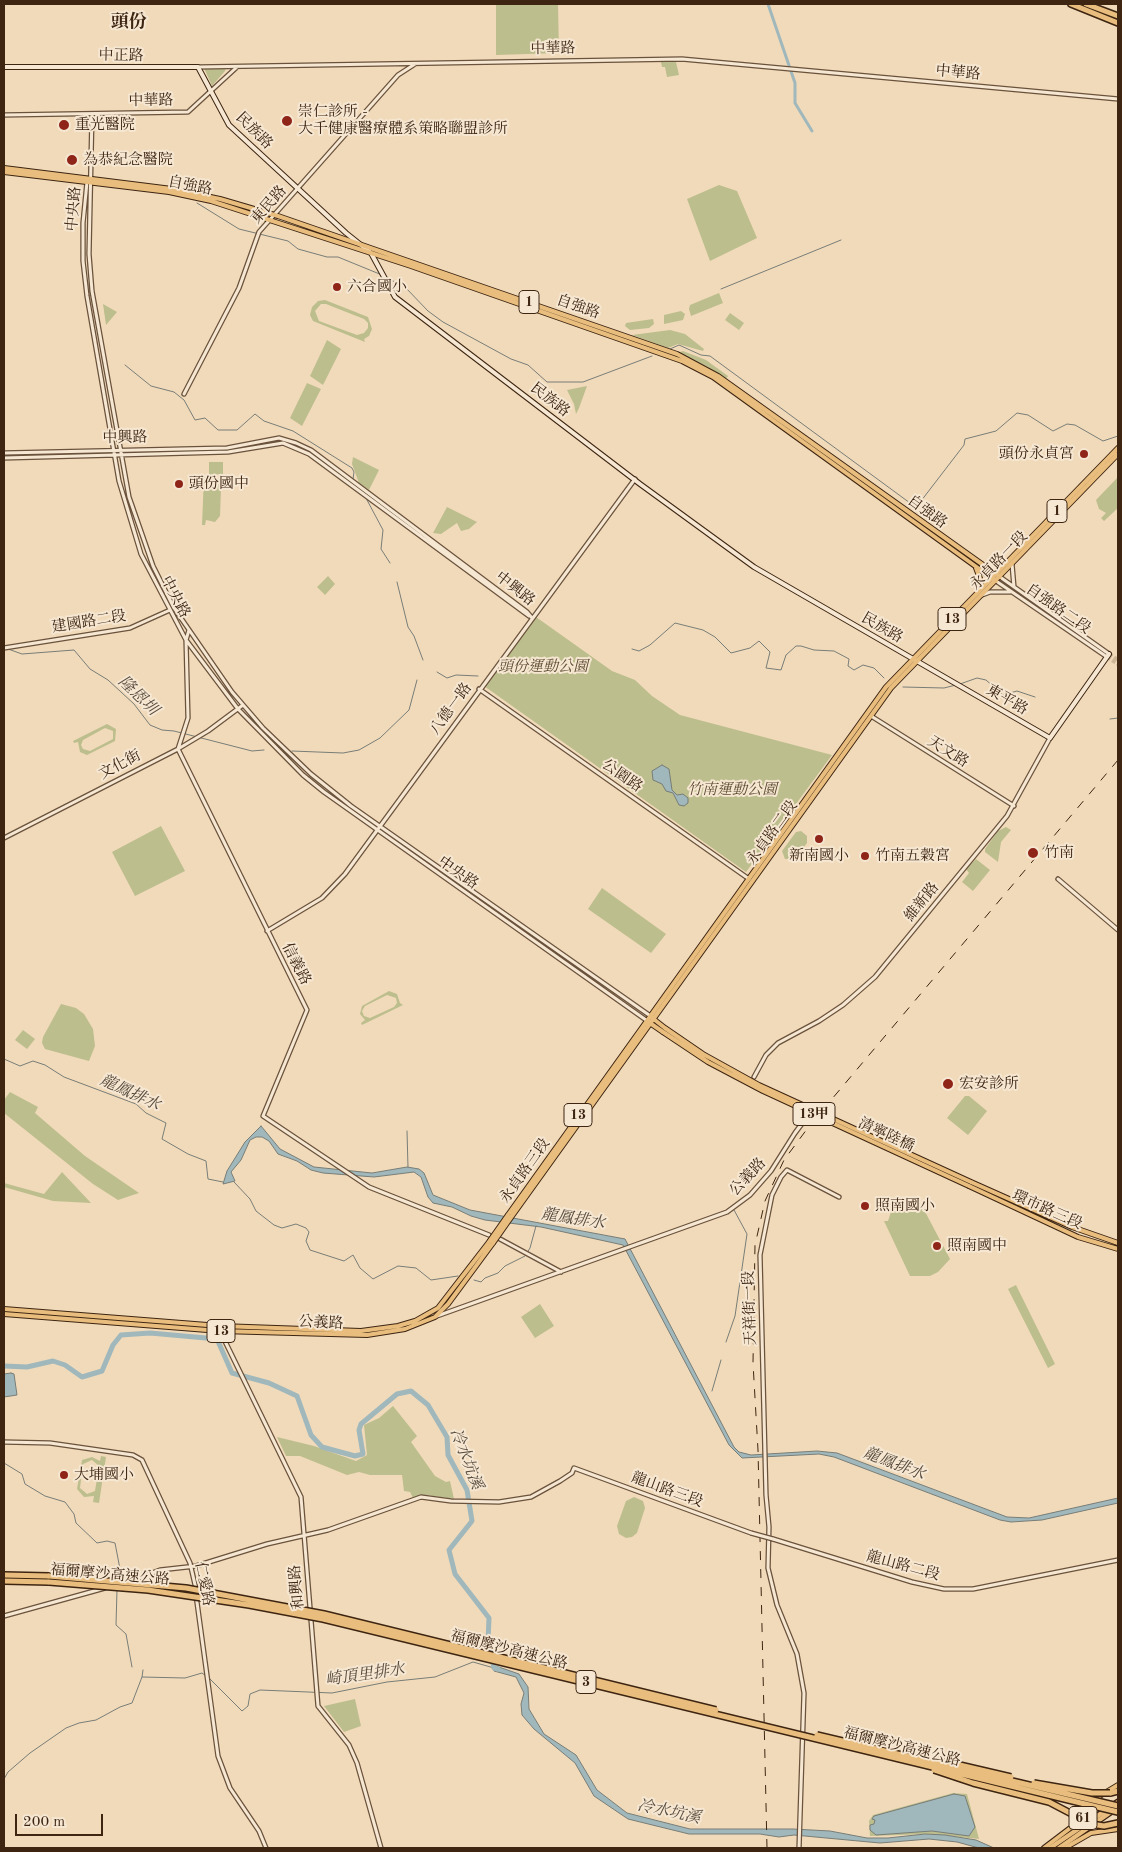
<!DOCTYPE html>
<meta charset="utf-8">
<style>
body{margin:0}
#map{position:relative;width:1122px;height:1852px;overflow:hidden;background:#f1daba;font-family:"Old Standard TT",serif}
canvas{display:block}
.frame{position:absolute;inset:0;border:5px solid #3d2512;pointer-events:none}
.scale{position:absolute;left:15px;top:1814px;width:88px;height:22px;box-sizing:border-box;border:2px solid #3d2512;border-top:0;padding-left:6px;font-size:15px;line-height:18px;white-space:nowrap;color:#3d2512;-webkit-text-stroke:4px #f6e7d2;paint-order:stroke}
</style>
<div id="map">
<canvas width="1122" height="1852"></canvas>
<div class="frame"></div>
<div class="scale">200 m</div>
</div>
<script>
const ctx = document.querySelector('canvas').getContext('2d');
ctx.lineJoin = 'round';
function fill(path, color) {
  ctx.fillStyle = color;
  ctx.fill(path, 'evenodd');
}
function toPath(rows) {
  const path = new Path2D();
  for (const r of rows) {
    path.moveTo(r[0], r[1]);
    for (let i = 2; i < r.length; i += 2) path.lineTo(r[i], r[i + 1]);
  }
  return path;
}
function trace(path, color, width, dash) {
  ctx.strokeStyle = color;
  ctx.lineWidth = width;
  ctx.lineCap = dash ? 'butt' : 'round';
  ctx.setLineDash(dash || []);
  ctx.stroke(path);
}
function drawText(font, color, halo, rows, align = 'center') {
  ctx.font = font + ' "Old Standard TT","Noto Serif TC",serif';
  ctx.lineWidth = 4;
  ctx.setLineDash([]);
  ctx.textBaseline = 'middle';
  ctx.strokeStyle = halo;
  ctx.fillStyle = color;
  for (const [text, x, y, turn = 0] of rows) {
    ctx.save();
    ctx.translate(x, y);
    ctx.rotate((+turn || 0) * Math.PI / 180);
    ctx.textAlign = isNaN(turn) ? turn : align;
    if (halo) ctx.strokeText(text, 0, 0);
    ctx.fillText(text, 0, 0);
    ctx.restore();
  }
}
fill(toPath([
 [496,4,558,4,559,53,496,55],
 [661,62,676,62,679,75,667,77,665,67,662,67],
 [226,67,225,71,212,86,204,68],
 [719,185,737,191,757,238,710,261,687,199],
 [719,293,723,303,691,316,689,309,690,305],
 [325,300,368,317,372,329,369,336,364,339,365,342,313,321,310,315,312,307,318,301],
 [321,304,326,304,364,319,368,323,368,328,364,333,357,335,319,321,315,311],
 [103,304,117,312,106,325],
 [681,311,685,314,683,320,664,324,664,315],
 [730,313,744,323,739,330,725,320],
 [653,319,654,324,649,328,630,330,625,326,626,323],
 [670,330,685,334,704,349,703,351,678,344,668,348,632,335],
 [327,340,341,349,323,385,310,376],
 [683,351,706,360,728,376,726,379,706,366,677,353],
 [307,383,321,389,302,426,290,418],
 [587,386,579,408,576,414,574,404,567,390],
 [353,457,379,470,369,490,359,483,352,464],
 [209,462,223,462,223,474,209,475],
 [204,476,207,476,207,480,217,480,221,488,220,516,215,522,206,520,205,525,202,525],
 [1118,477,1118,508,1104,521,1101,518,1106,513,1099,509,1096,500],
 [447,507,477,522,469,529,461,531,457,523,441,534,433,533],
 [328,576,335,584,325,595,317,587],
 [536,617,612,671,635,680,652,696,680,715,832,755,746,872,484,686],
 [107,724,116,729,115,741,87,755,80,752,78,742,74,743,73,741],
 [105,728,113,731,113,739,90,751,83,749,81,745,83,740],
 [161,826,185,871,135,896,112,852],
 [1006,827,1011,830,1001,842,998,862,985,852,985,849,998,831],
 [801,831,807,836,807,843,795,859,785,859,782,851,796,832],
 [976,859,990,870,973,891,962,882,969,873,966,869],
 [602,888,666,934,651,953,588,909],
 [389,991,397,994,400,1003,403,1005,362,1025,361,1023,365,1020,360,1014,362,1006],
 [387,995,396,998,397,1003,394,1007,370,1018,364,1016,362,1011,365,1006],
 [61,1004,76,1008,84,1014,93,1029,95,1046,89,1061,45,1049,42,1043,43,1037],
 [23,1030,35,1039,27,1049,15,1040],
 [10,1092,38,1107,35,1113,85,1156,139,1193,118,1200,93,1184,4,1113,4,1100],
 [965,1096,969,1096,987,1111,968,1135,947,1118],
 [62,1172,91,1203,53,1201,4,1187,4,1183,44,1194],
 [908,1203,919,1206,921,1204,950,1259,938,1272,930,1276,910,1276,884,1221,888,1221,891,1212,897,1206],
 [1016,1285,1055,1364,1048,1368,1008,1289],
 [540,1304,554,1326,535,1338,521,1317],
 [393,1406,417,1436,411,1442,435,1476,446,1482,450,1481,454,1499,427,1495,413,1498,410,1492,404,1491,402,1475,370,1475,359,1472,347,1475,300,1456,286,1456,277,1437,314,1446,356,1461,367,1455,364,1425,379,1418],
 [101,1456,106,1457,99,1503,93,1502,94,1496,84,1497,77,1489,82,1460,92,1457,100,1461],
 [92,1460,99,1466,95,1491,87,1494,80,1488,83,1464],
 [634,1497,643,1501,645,1508,637,1533,632,1537,626,1538,619,1534,617,1526,626,1501],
 [355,1699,361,1726,344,1732,324,1706],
 [953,1793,967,1794,979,1839,929,1834,870,1836,869,1821,873,1815]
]), '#bdbe8d');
const water = toPath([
 [662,765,669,769,672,790,677,795,683,794,688,798,688,803,684,806,679,805,673,793,666,791,662,784,653,780,652,771,662,765],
 [261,1126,280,1149,314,1167,372,1173,407,1167,419,1169,424,1173,433,1195,470,1210,625,1239,734,1447,739,1452,751,1455,817,1451,837,1453,1007,1517,1029,1518,1118,1498,1118,1503,1042,1520,1011,1522,1000,1520,834,1457,819,1454,742,1458,729,1445,623,1245,541,1227,485,1220,471,1216,452,1207,433,1203,428,1197,421,1177,414,1172,374,1177,323,1173,311,1170,297,1161,278,1154,269,1141,262,1137,256,1137,250,1140,241,1160,231,1172,235,1181,223,1184,227,1171,245,1142,261,1126],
 [11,1373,14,1374,17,1395,4,1397,4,1374,11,1373],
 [493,1665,519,1674,528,1687,529,1709,544,1734,576,1755,597,1790,627,1813,690,1829,793,1829,830,1831,867,1838,888,1838,925,1834,945,1835,976,1840,994,1848,979,1848,957,1842,929,1839,880,1843,794,1835,779,1837,760,1834,689,1834,628,1819,594,1796,575,1763,534,1729,522,1715,521,1704,524,1693,516,1677,494,1671,493,1665],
 [954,1794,965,1796,975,1827,969,1836,932,1831,876,1835,870,1830,870,1825,874,1824,875,1820,872,1819,874,1816,954,1794]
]);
fill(water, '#a0b8bb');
trace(water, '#787d77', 1);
trace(toPath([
 [197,203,239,229,288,241,298,249,327,257,338,257,382,275],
 [385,277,405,287,428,311,443,322,511,359,528,365,547,382,583,382,652,356],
 [721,289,841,240],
 [670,349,679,345,701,355,710,356,910,503,921,501,964,445,965,439,996,431,1017,413,1028,415,1053,431,1067,424,1075,425,1103,441,1118,436],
 [125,365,151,386,174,392,184,400,195,420,205,418,218,430,237,430,255,414,264,421,293,431,352,468,354,472,353,479],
 [367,500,383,530,381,549,390,563],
 [397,582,408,627,414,636,423,660],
 [8,649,22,654,74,650,90,669,108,680,134,704,150,725,162,730,174,731,252,751,264,750],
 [632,649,639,651,650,645,675,623,703,630,715,637,731,653,750,648,759,641,770,652,766,668,781,670,786,655,796,646,801,646,814,650,834,651,849,659,848,666,854,670,863,665,874,668,884,678],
 [437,672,447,678,456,675,478,676],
 [960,684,977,678,986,680,1003,695,1017,691,1035,697],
 [903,687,944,688,956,685],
 [1110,719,1118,718],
 [292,751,343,753,359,750,380,738,409,710,417,680],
 [4,1059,20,1066,33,1061,45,1065,64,1077,136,1104,146,1113,166,1123,162,1139,188,1154,206,1161,208,1179,223,1182],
 [407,1131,408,1167],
 [234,1182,250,1199,256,1211,274,1225,282,1228,296,1224,306,1228,309,1232,306,1241,310,1250,344,1261,353,1255,360,1268,373,1279,398,1266,416,1268,431,1280,458,1276],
 [474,1280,481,1282,485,1278,498,1273,505,1266,525,1256,530,1248,536,1226],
 [726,1342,735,1316,747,1234,734,1210],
 [712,1391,721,1360],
 [4,1463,22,1474,25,1484,45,1496,65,1502,74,1514,76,1523,97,1543,107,1541,115,1543,120,1569,117,1581],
 [117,1590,116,1625,126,1634,132,1667],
 [142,1677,143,1670],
 [209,1678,242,1711,248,1706,250,1694,260,1690,332,1693,387,1682,435,1677,473,1662,494,1668],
 [4,1779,8,1772,30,1753,66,1728,79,1723,96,1720,120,1707,132,1703,142,1677,185,1678,202,1673,206,1676]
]), '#787d77', 1);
trace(toPath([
 [768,4,795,83,795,103,812,131]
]), '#a0b8bb', 3);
trace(toPath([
 [4,1366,27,1367,53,1361,65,1365,82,1377,102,1371,113,1345,121,1335,150,1333,217,1339,232,1373,269,1383,297,1396,311,1435,322,1447,355,1456,363,1454,359,1430,361,1424,397,1394,411,1391,428,1405,447,1437,448,1455,467,1490,472,1521,449,1550,455,1574,489,1618,488,1642,494,1668,498,1669]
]), '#a0b8bb', 5);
trace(toPath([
 [1109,654,1118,660],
 [1107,657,1118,664]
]), '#cdb698', 4, [4, 2]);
const tertiary = toPath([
 [198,67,682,59,1118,99],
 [92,114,89,254,92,291,129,497,153,566,174,608,232,692,263,728,311,774,351,806,649,1015],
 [4,115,188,112,237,67],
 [87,182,83,223,83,261,87,296,119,481,141,554,186,640,238,709,303,775,324,792,646,1020],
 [184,394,239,288,259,232,398,75,415,64],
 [4,453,227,448,279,438,296,443,311,450,527,612,532,618],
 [4,458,228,452,283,443,309,454,529,616],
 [1012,564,1014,587],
 [1000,577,1109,654],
 [996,581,1107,657],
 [982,595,990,592,1010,592],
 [189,630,186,640,188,718,178,749,307,1010,263,1116,369,1187,489,1235],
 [4,648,130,628,170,610],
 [479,689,749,879],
 [871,716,1014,806],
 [4,838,178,749,208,731,243,705],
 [1058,879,1118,930],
 [267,931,322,898,345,874,635,479],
 [754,1077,766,1055,778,1043,819,1021,843,1005,875,977,1007,816,1050,738],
 [500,1239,561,1272],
 [437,1316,727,1212,750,1195,771,1171,795,1133,815,1106],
 [220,1326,220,1331,301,1497,318,1706,349,1745,357,1763,381,1848],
 [4,1442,50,1443,133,1455,142,1460,190,1563,196,1589],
 [773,1539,912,1582,944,1589,973,1589,1118,1560],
 [128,1582,160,1570,196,1566,267,1544,328,1530,421,1497,451,1501,499,1502,531,1497,560,1481,572,1473,574,1468,751,1533],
 [196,1595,218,1756,230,1788,259,1831,266,1848],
 [4,1616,105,1588],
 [799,1848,804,1693,797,1654,777,1605,768,1568,769,1527,766,1495,760,1255,772,1195,781,1177,787,1170,839,1197]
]);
const secondary = toPath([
 [4,67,198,67,229,125,346,233,371,253,395,297,640,484,754,567,1050,738,1109,654]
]);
const primary = toPath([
 [4,168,172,189,220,199,278,216,677,354,718,376,1000,577],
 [4,172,169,192,211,201,411,266,682,361,713,377,996,581],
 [976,568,981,581,979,590],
 [651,1017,665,1028],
 [647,1021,663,1032],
 [971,1182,1072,1227,1118,1243],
 [969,1186,1078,1237,1118,1249],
 [508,1215,886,687,1118,448],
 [512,1216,891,688,1118,454],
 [4,1309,220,1326,361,1331,398,1326,415,1321,438,1308,489,1242],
 [4,1314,220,1331,367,1335,405,1329,435,1317,448,1304,493,1243],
 [1044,1848,1073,1826,1098,1797,1118,1785],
 [1065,1848,1091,1833,1118,1829]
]);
const trunk = toPath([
 [1050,1848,1118,1802],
 [1059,1848,1118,1807]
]);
const motorway = toPath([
 [1071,4,1118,23],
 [1086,4,1118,16],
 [4,1575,49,1576],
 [4,1581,49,1582],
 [1110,1793,1118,1791]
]);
trace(tertiary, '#6a523c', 5.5);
trace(secondary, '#3d2512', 6);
trace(primary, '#3d2512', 6);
trace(trunk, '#3d2512', 7);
trace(motorway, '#3d2512', 8);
trace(tertiary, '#f6e7d2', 3);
trace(secondary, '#f6e7d2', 4);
trace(primary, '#e8bd7d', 4);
trace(trunk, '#e8bd7d', 4.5);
trace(motorway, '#e8bd7d', 5);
trace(toPath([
 [767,1848,758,1450,753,1363,755,1245,765,1201,784,1160,810,1125,1118,760]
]), '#3d2512', 1, [9, 9]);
const tertiaryBridge = toPath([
 [751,1533,773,1539]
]);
const primaryBridge = toPath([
 [665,1028,703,1054,759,1085,971,1182],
 [663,1032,708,1062,763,1091,969,1186],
 [489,1242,508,1215],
 [493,1243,512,1216]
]);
const motorwayBridge = toPath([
 [49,1576,186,1588,324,1614,716,1710],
 [49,1582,148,1590,249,1605,323,1619,1118,1812],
 [817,1735,1118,1806],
 [934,1759,1011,1777],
 [934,1770,973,1783,1049,1802,1091,1824,1104,1826,1118,1823],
 [1034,1783,1092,1793,1110,1793]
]);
trace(tertiaryBridge, '#6a523c', 5.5, []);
trace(primaryBridge, '#3d2512', 6, []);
trace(motorwayBridge, '#3d2512', 8, []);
trace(tertiaryBridge, '#f6e7d2', 3);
trace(primaryBridge, '#e8bd7d', 4);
trace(motorwayBridge, '#e8bd7d', 5);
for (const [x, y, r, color] of [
 [287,121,6,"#8f2418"],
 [64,125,6,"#8f2418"],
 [72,160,6,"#8f2418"],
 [337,287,5,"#8f2418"],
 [1084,454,5,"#8f2418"],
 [179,484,5,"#8f2418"],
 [819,839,5,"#8f2418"],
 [1033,853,6,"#8f2418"],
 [865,856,5,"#8f2418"],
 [948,1084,6,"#8f2418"],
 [865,1206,5,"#8f2418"],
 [937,1246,5,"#8f2418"],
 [64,1475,5,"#8f2418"]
]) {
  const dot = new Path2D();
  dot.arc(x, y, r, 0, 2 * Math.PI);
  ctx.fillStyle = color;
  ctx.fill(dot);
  trace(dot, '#f6e7d2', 2);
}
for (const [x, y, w] of [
 [529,302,20],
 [1057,511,20],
 [952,619,28],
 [814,1114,42],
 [578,1115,28],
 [221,1331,28],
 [586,1682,20],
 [1083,1818,28]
]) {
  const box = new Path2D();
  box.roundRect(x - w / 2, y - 11.5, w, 23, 4);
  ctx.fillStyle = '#f6e7d2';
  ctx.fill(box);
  trace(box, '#3d2512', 1);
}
drawText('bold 14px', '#3d2512', null, [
 ["1",529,302],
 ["1",1057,511],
 ["13",952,619],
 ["13甲",814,1114],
 ["13",578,1115],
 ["13",221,1331],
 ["3",586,1682],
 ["61",1083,1818]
]);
drawText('15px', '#3d2512', '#f6e7d2', [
 ["中華路",553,49,-1],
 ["中正路",121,56,1],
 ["中華路",958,73,5],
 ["中華路",151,101,-1],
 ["民族路",254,131,45],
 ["自強路",190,186,11],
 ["東民路",269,205,-49],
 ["中央路",74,209,-85],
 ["自強路",578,307,19],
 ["民族路",550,400,38],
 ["中興路",125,438,-1],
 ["自強路",927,512,36],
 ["永貞路一段",999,561,-46],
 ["中興路",515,589,38],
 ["中央路",175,597,62],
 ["自強路二段",1058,609,35],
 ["建國路二段",89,622,-9],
 ["民族路",882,628,30],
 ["東平路",1007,700,30],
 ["八德一路",451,709,-54],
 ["天文路",948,752,32],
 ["文化街",120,765,-28],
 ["公園路",622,776,35],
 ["永貞路二段",772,833,-54],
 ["中央路",458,873,35],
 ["維新路",922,902,-51],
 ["信義路",296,964,63],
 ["清寧陸橋",886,1135,25],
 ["永貞路三段",525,1171,-55],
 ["公義路",748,1177,-47],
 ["環市路三段",1047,1210,24],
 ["天祥街一段",750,1308,-92],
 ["公義路",321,1323,3],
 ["龍山路三段",667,1490,20],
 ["龍山路二段",903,1566,15],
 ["福爾摩沙高速公路",110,1575,5],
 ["仁愛路",204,1584,79],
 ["和興路",297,1587,-95],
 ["福爾摩沙高速公路",509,1650,14],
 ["福爾摩沙高速公路",902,1747,14]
]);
drawText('15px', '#3d2512', '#f6e7d2', [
 ["崇仁診所 -",298,112],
 ["大千健康醫療體系策略聯盟診所",298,129],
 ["重光醫院",75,125],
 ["為恭紀念醫院",83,160],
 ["六合國小",347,287],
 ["頭份永貞宮",1074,454,"right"],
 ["頭份國中",189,484],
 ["竹南",1044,853],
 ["新南國小",819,856,"center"],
 ["竹南五穀宮",875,856],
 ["宏安診所",959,1084],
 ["照南國小",875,1206],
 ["照南國中",947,1246],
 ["大埔國小",74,1475]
], 'left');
drawText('italic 15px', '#5d4b31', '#f6e7d2', [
 ["頭份運動公園",543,667],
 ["竹南運動公園",732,790]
]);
drawText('italic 16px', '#564a3c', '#f6e7d2', [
 ["隆恩圳",138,696,44],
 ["龍鳳排水",130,1093,25],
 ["龍鳳排水",573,1219,9],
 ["冷水坑溪",466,1459,69],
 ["龍鳳排水",894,1464,21],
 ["崎頂里排水",365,1675,-8],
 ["冷水坑溪",669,1812,12]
]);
drawText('bold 18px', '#3d2512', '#f6e7d2', [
 ["頭份",129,22]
]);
</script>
